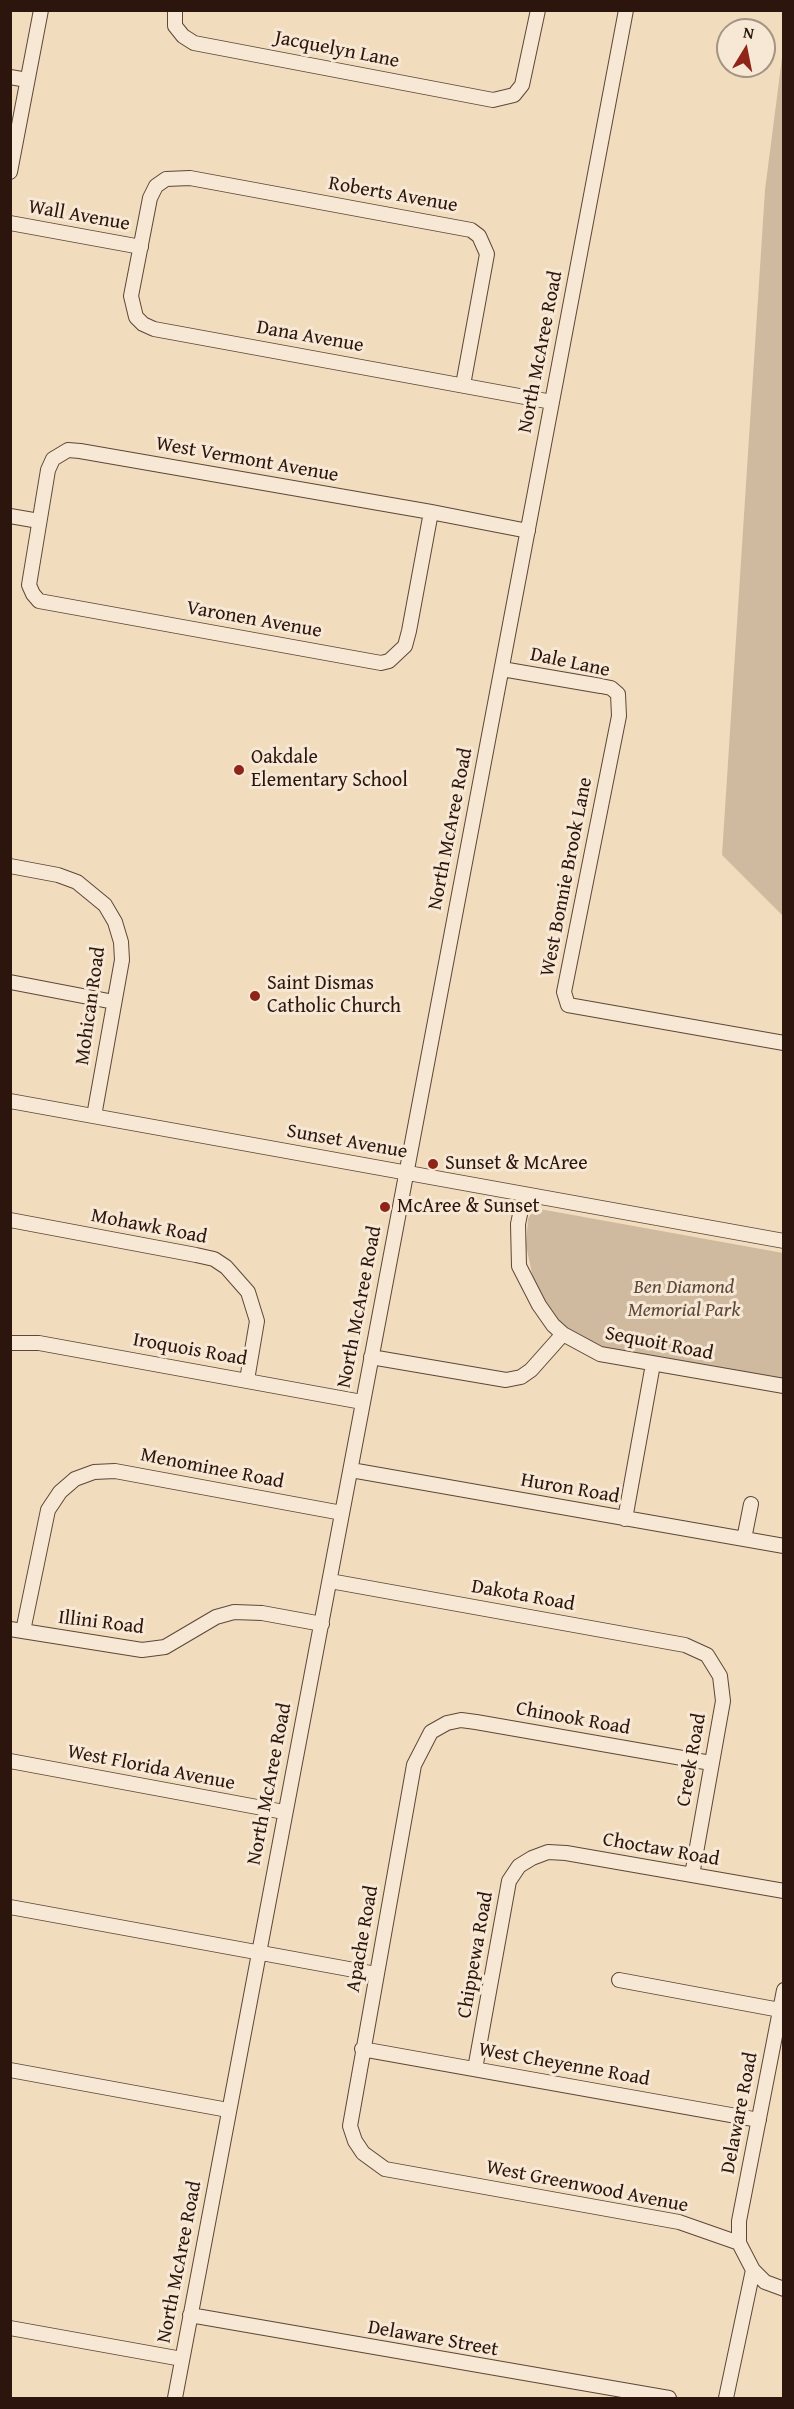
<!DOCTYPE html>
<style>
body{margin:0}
#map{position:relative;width:794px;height:2409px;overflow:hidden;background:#f1dcbd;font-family:"Gentium Book Plus",serif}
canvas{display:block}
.frame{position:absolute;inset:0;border:12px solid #2c150d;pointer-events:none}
.north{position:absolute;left:716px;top:18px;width:60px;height:60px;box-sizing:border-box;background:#f6e8d4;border:2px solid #a59484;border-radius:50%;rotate:10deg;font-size:16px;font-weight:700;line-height:24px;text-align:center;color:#2c150d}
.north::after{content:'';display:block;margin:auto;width:21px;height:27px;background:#8f2418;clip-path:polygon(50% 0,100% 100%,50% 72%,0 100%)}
</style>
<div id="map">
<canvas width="794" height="2409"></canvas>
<div class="frame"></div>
<div class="north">N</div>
</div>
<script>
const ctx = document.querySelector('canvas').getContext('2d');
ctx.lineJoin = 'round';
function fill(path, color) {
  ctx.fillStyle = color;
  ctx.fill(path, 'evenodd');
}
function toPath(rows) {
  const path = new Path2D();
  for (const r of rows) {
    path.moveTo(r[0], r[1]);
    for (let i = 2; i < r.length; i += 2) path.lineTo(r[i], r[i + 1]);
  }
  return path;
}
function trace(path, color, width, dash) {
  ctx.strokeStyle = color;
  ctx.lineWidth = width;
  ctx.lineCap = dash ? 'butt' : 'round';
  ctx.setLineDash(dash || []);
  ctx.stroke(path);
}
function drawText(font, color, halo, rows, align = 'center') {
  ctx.font = font + ' "Gentium Book Plus",serif';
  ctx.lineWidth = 6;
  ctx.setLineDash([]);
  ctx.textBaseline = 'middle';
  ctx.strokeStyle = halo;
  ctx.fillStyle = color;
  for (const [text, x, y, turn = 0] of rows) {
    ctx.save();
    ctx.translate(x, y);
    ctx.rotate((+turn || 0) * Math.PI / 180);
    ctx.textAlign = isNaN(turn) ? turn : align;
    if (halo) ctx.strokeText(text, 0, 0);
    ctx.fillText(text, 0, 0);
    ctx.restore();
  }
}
fill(toPath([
 [783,50,783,916,722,855,765,190],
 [534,1208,783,1253,783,1382,600,1349,577,1337,556,1320,534,1283,526,1245,528,1219]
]), '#d0ba9f');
const minor = toPath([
 [175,10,175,26,183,36,194,43,493,100,514,95,522,85,538,10],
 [10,77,27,80],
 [10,172,41,10],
 [10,223,141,247],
 [463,385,487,254,479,236,471,230,190,178,166,179,156,186,150,198,131,296,136,317,143,324,154,329,552,402],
 [431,512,409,631,405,646,389,661,381,663,39,601,33,594,29,585,48,470,53,459,68,450,80,451,431,512,528,531],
 [10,516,39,521],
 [502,669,601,686,611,688,618,694,619,716,564,992,568,1005,784,1043],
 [10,866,58,875,77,882,105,905,115,922,121,942,122,960,94,1116],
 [10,982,114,1002],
 [10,1101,784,1241],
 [524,1195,518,1224,519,1266,539,1305,553,1325,563,1334,600,1354,784,1386],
 [10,1220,196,1255,214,1259,226,1267,248,1292,257,1321,247,1380],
 [10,1343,39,1343,362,1402],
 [371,1357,506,1380,521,1377,531,1370,563,1334],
 [351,1470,784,1546],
 [625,1519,653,1364],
 [744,1539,751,1504],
 [330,1581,685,1645,707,1655,720,1676,723,1701,692,1875],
 [10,1629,142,1650,165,1647,216,1617,234,1612,262,1613,322,1624],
 [23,1631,48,1510,60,1492,75,1479,94,1472,115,1471,342,1513],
 [10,1761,284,1812],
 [711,1763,476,1722,461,1720,447,1723,431,1732,414,1765,350,2126,355,2141,363,2153,385,2169,679,2222,739,2243,753,2270,765,2282,784,2289],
 [10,1907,376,1974],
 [619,1980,780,2010],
 [362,2049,759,2120],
 [475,2069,509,1881,519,1866,532,1858,548,1852,566,1853,784,1891],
 [10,2070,228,2110],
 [739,2243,739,2221,784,1990],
 [190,2315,669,2398],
 [10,2328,182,2359],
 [175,2398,626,10],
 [726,2398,753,2270]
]);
trace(minor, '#5d4739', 16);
trace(minor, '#f6e8d4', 14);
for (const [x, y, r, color] of [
 [239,770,6,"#8f2418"],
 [255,996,6,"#8f2418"],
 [433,1164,6,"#8f2418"],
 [385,1207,6,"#8f2418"]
]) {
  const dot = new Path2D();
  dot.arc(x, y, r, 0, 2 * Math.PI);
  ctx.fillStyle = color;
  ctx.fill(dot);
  trace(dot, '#f6e8d4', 2);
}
drawText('20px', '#2c150d', '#f6e8d4', [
 ["Jacquelyn Lane",337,50,11],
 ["Roberts Avenue",393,195,10],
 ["Wall Avenue",79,216,10],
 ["Dana Avenue",310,337,10],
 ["North McAree Road",541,352,-79],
 ["West Vermont Avenue",247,460,10],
 ["Varonen Avenue",254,620,10],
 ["Dale Lane",570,663,12],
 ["North McAree Road",451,829,-79],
 ["West Bonnie Brook Lane",567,877,-79],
 ["Mohican Road",91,1006,-82],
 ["Sunset Avenue",347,1142,10],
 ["Mohawk Road",149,1227,11],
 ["North McAree Road",360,1307,-79],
 ["Sequoit Road",659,1344,11],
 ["Iroquois Road",190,1350,10],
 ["Menominee Road",212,1469,11],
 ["Huron Road",570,1489,10],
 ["Dakota Road",523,1596,10],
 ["Illini Road",101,1623,7],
 ["Chinook Road",573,1719,10],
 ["Creek Road",692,1760,-80],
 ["West Florida Avenue",151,1768,11],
 ["North McAree Road",270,1784,-79],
 ["Choctaw Road",661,1850,10],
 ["Apache Road",363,1939,-80],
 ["Chippewa Road",476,1955,-80],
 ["West Cheyenne Road",564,2065,10],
 ["Delaware Road",740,2113,-79],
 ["West Greenwood Avenue",587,2187,11],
 ["North McAree Road",180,2262,-79],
 ["Delaware Street",433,2339,10]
]);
drawText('20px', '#2c150d', '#f6e8d4', [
 ["Oakdale",251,758],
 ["Elementary School",251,781],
 ["Saint Dismas",267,984],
 ["Catholic Church",267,1007],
 ["Sunset & McAree",445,1164],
 ["McAree & Sunset",397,1207]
], 'left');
drawText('italic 20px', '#5d4739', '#f6e8d4', [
 ["Ben Diamond",684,1288],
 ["Memorial Park",684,1311]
]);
</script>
